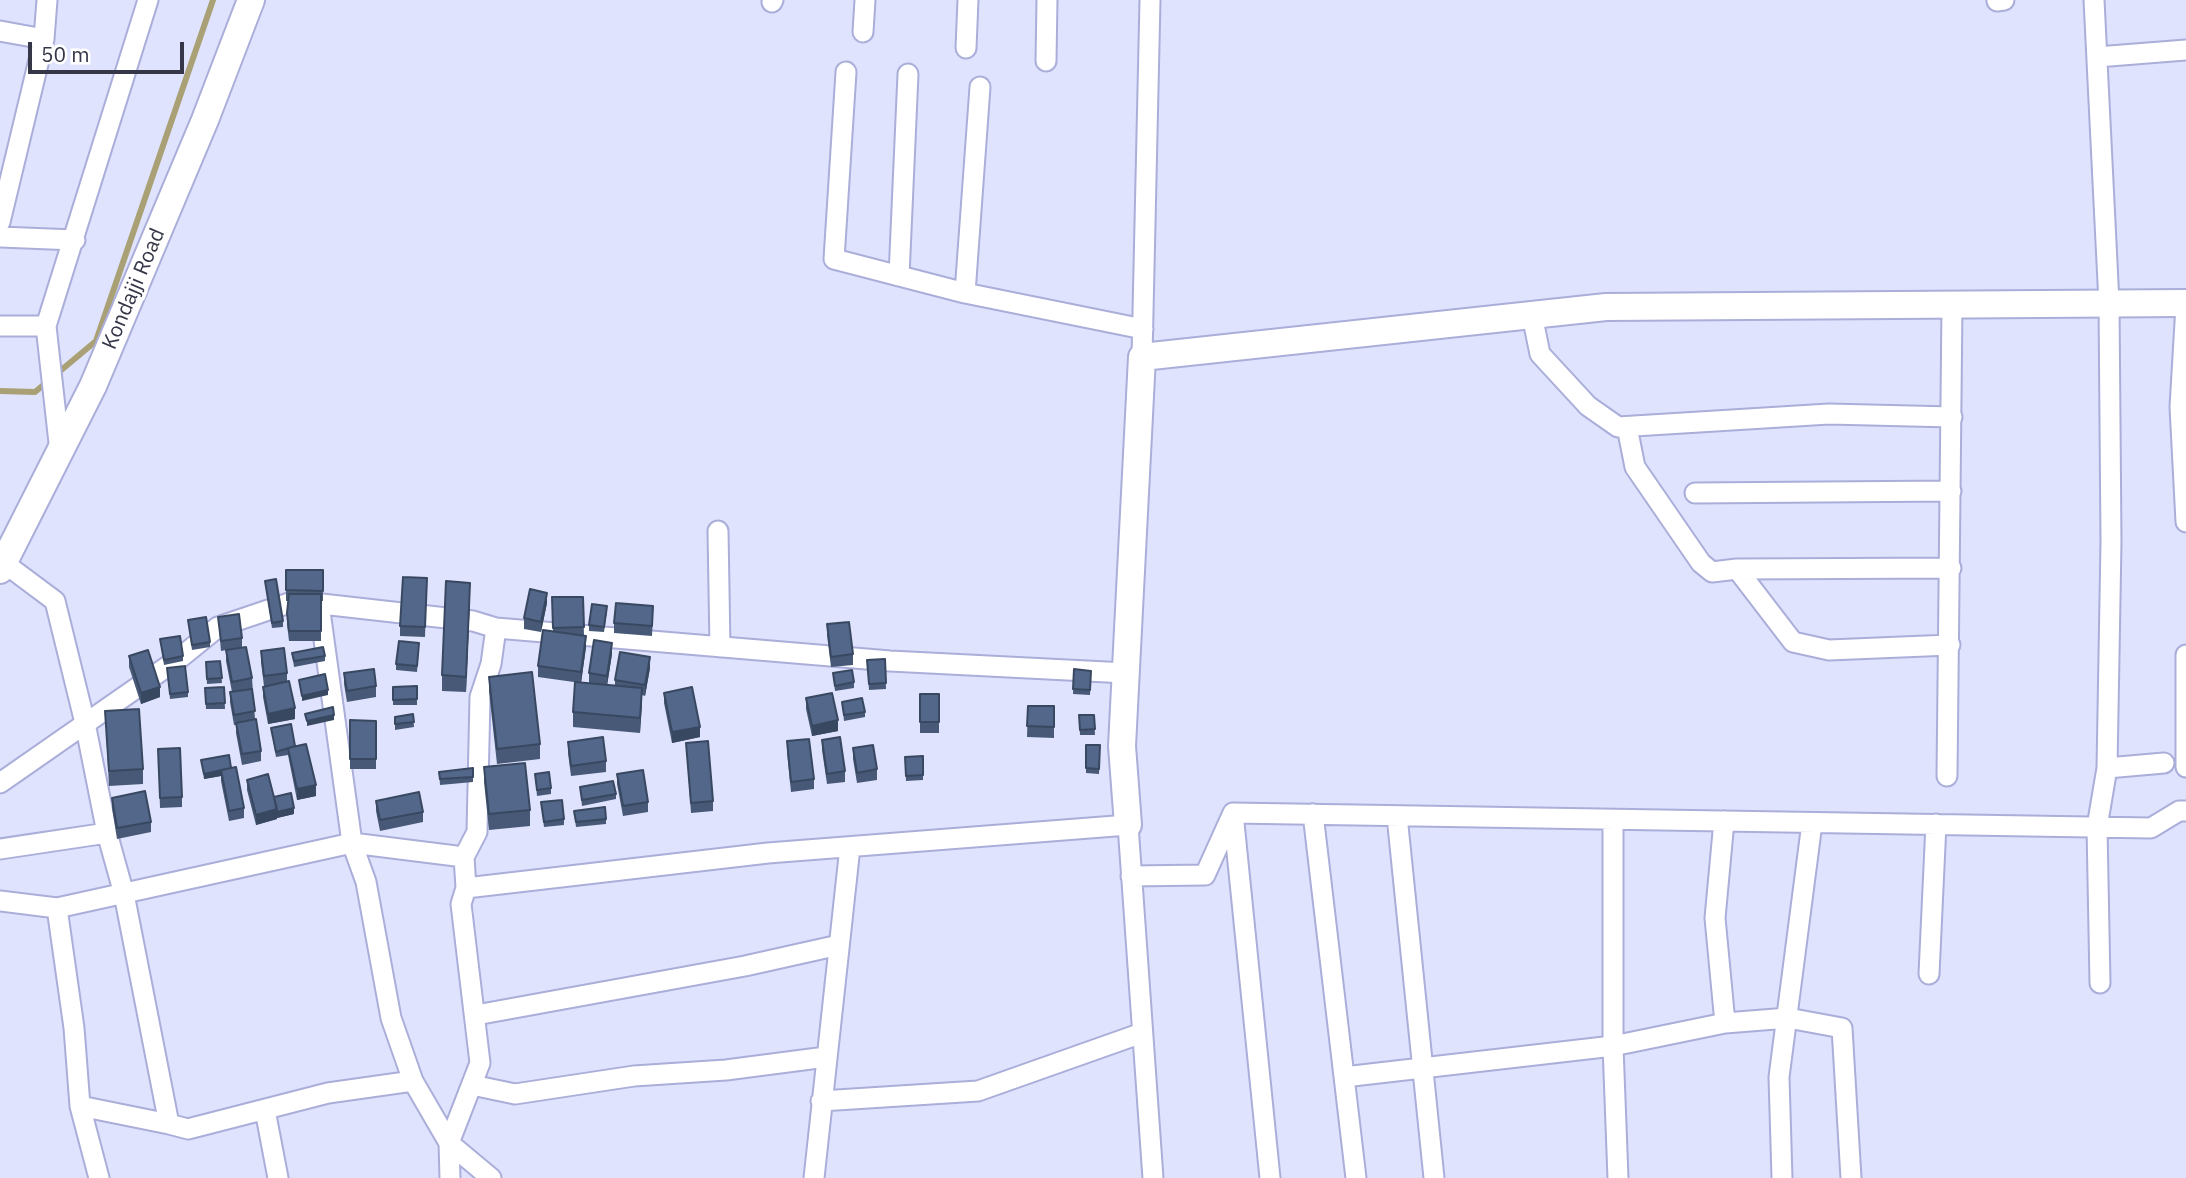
<!DOCTYPE html>
<style>
body{margin:0}
#map{position:relative;width:2186px;height:1178px;overflow:hidden;background:#e0e3fe;font-family:"IBM Plex Sans",sans-serif}
canvas{display:block}
.scale{position:absolute;left:28px;top:42px;width:156px;height:32px;box-sizing:border-box;border:4px solid #353748;border-top:0;padding-left:9px;font-size:21px;line-height:24px;white-space:nowrap;color:#353748;-webkit-text-stroke:5px #fff;paint-order:stroke}
</style>
<div id="map">
<canvas width="2186" height="1178"></canvas>
<div class="scale">50 m</div>
</div>
<script>
const ctx = document.querySelector('canvas').getContext('2d');
ctx.lineJoin = 'round';
function toPath(rows) {
  const path = new Path2D();
  for (const r of rows) {
    path.moveTo(r[0], r[1]);
    for (let i = 2; i < r.length; i += 2) path.lineTo(r[i], r[i + 1]);
  }
  return path;
}
function trace(path, color, width, dash) {
  ctx.strokeStyle = color;
  ctx.lineWidth = width;
  ctx.lineCap = dash ? 'butt' : 'round';
  ctx.setLineDash(dash || []);
  ctx.stroke(path);
}
function fill(path, color) {
  ctx.fillStyle = color;
  ctx.fill(path, 'evenodd');
}
function drawText(font, color, halo, rows, align = 'center') {
  ctx.font = font + ' "IBM Plex Sans",sans-serif';
  ctx.lineWidth = 7;
  ctx.setLineDash([]);
  ctx.textBaseline = 'middle';
  ctx.strokeStyle = halo;
  ctx.fillStyle = color;
  for (const [text, x, y, turn = 0] of rows) {
    ctx.save();
    ctx.translate(x, y);
    ctx.rotate((+turn || 0) * Math.PI / 180);
    ctx.textAlign = isNaN(turn) ? turn : align;
    if (halo) ctx.strokeText(text, 0, 0);
    ctx.fillText(text, 0, 0);
    ctx.restore();
  }
}
trace(toPath([
 [0,391,35,392,96,341,213,0]
]), '#a9a175', 6);
const street = toPath([
 [2094,0,2109,303,2111,542,2107,768],
 [1997,1,2004,0],
 [772,2,773,0],
 [0,31,44,39,0,222],
 [863,32,865,0],
 [44,39,47,0],
 [966,48,968,0],
 [2097,57,2186,50],
 [1046,61,1047,0],
 [846,72,834,259,965,293,1143,329],
 [0,237,75,240],
 [899,276,908,74],
 [965,293,980,87],
 [2186,305,2180,407,2186,522],
 [1532,315,1540,354,1588,406,1618,427,1829,414,1952,417],
 [0,326,46,326,148,0],
 [46,326,60,452],
 [1142,357,1150,0],
 [1627,427,1635,467,1701,563,1712,572,1737,569,1793,642,1829,650,1950,645],
 [1695,493,1951,491],
 [718,531,720,647],
 [4,563,55,601,85,723,107,833],
 [1737,569,1951,568],
 [2186,655,2186,767],
 [1947,776,1952,305],
 [0,783,181,657,218,627,295,601,473,621,496,628,890,661,1126,673],
 [1233,813,1270,1178],
 [1313,814,1356,1178],
 [1397,816,1434,1178],
 [1613,820,1613,1046,1618,1178],
 [1724,821,1715,918,1725,1023],
 [0,849,107,833,124,894,169,1124,188,1129,328,1093,413,1081],
 [464,857,477,832,480,697,491,664,496,628],
 [1131,876,1205,875,1233,813,2151,828,2179,811,2186,811],
 [466,888,768,853,1128,825,1153,1178],
 [0,901,57,908,352,843,464,857,466,888,461,904,480,1063,449,1143,413,1081,391,1018,366,882,352,843,319,604],
 [57,908,74,1028,80,1106,99,1178],
 [1929,974,1936,824],
 [2100,983,2097,827,2107,768,2164,763],
 [476,1015,745,966,839,945],
 [1344,1077,1613,1046,1725,1023,1788,1018,1842,1028,1851,1178],
 [472,1085,515,1094,634,1076,726,1070,826,1057],
 [821,1101,978,1091,1142,1033],
 [80,1106,169,1124],
 [265,1110,278,1178],
 [449,1143,491,1178],
 [449,1143,450,1178],
 [814,1178,850,847],
 [1782,1178,1779,1077,1812,823]
]);
const secondary = toPath([
 [0,570,93,386,205,120,251,0],
 [1128,825,1122,746,1142,357,1606,307,2186,303]
]);
trace(street, '#aaaed9', 23);
trace(secondary, '#aaaed9', 30);
trace(street, '#fff', 19);
trace(secondary, '#fff', 26);
fill(toPath([
 [286,570,323,570,323,601,321,601,321,641,289,641,287,624,288,601,286,601],
 [427,578,425,637,400,636,400,626],
 [265,581,283,621,283,627,272,628],
 [552,597,583,597,584,636,586,647,581,683,538,677,538,666,553,632],
 [470,598,466,692,442,691,442,675],
 [547,603,541,632,524,629,524,618],
 [607,611,604,632,589,631,589,625],
 [653,616,652,636,614,633,614,623],
 [218,617,242,638,242,647,252,678,255,719,261,751,261,761,242,765,236,733,236,725,234,725,230,702,230,692,232,692,226,661,226,650,221,651],
 [188,620,210,642,210,647,192,650],
 [827,624,853,654,853,665,831,667,827,635],
 [160,639,183,656,183,661,164,665],
 [419,648,417,672,396,670,396,664],
 [261,651,287,673,287,682,295,719,268,724,263,697,263,687,264,686,261,662],
 [292,653,325,656,325,661,294,667],
 [612,654,607,685,615,686,615,680,650,668,645,696,642,695,640,733,573,727,573,712,589,683,589,673],
 [129,656,160,697,141,704,129,667],
 [885,659,886,689,869,690,867,660],
 [220,661,222,683,207,684,206,662],
 [167,668,188,692,188,697,170,699],
 [1074,669,1091,671,1090,695,1073,694],
 [344,673,376,686,376,697,347,702,344,684],
 [833,673,854,682,854,688,835,691],
 [489,677,540,744,540,759,497,764,489,692],
 [417,686,417,705,393,705,393,687],
 [224,687,225,709,206,709,205,688],
 [664,693,700,737,672,743,664,703],
 [920,694,939,694,939,733,920,733],
 [806,698,838,731,812,736,806,709],
 [842,702,865,712,865,717,844,721],
 [1028,706,1054,706,1054,738,1027,737],
 [105,711,143,769,143,784,109,786],
 [413,714,414,727,395,730,395,717],
 [1079,715,1094,715,1095,735,1080,735],
 [350,720,376,721,376,769,350,769],
 [271,728,295,746,316,796,297,800,288,755,276,757],
 [822,740,845,771,845,782,827,784,822,750],
 [787,741,814,779,814,789,791,792,787,752],
 [568,742,606,761,606,772,571,776,568,753],
 [686,743,713,801,713,811,691,813],
 [1086,745,1100,745,1099,774,1086,773],
 [853,748,877,769,877,780,857,783,853,759],
 [158,749,182,797,182,807,160,808],
 [923,756,923,780,906,781,905,757],
 [201,760,231,768,244,808,244,818,229,821,221,781,221,776,204,779],
 [484,767,530,810,530,826,489,830,484,782],
 [473,768,473,782,440,785,439,772],
 [535,774,551,788,551,794,537,796],
 [617,774,648,802,648,812,623,816,617,784],
 [247,780,274,797,294,814,277,818,277,819,256,825,247,790],
 [580,787,616,794,616,799,582,806],
 [112,798,151,822,151,832,117,839,112,808],
 [376,801,423,812,423,822,380,831,376,811],
 [541,802,564,819,564,825,544,827],
 [574,811,606,819,606,824,576,827]
]), '#475977');
fill(toPath([
 [470,583,470,598,466,692,466,677],
 [547,593,547,603,541,632,541,622],
 [586,636,586,647,581,683,581,672],
 [612,643,612,654,607,686,607,676],
 [650,657,650,668,645,696,645,685],
 [160,687,160,697,141,704,141,693],
 [642,688,642,704,640,733,640,718],
 [328,690,328,695,302,701,302,696],
 [295,708,295,719,268,724,268,714],
 [334,715,334,720,307,726,307,721],
 [838,720,838,731,812,736,812,726],
 [700,727,700,737,672,743,672,732],
 [221,770,221,776,204,779,204,774],
 [316,785,316,796,297,800,297,789],
 [294,808,294,814,277,818,277,819,256,825,256,815,277,809]
]), '#394861');
const building = toPath([
 [286,570,323,570,323,591,286,590,286,570],
 [403,577,427,578,425,627,400,626,403,577],
 [276,579,283,621,272,623,265,581,276,579],
 [446,581,470,583,466,677,442,675,446,581],
 [530,589,547,593,541,622,524,618,530,589],
 [289,594,321,594,321,631,289,631,287,613,289,594],
 [552,597,583,597,584,627,553,628,552,597],
 [616,603,653,606,652,626,614,623,616,603],
 [592,604,607,606,604,627,589,625,592,604],
 [239,614,242,638,221,641,218,617,239,614],
 [206,617,210,642,192,645,188,620,206,617],
 [849,622,853,654,831,657,827,624,849,622],
 [543,630,586,636,581,672,538,666,543,630],
 [180,636,183,656,164,660,160,639,180,636],
 [594,640,612,643,607,676,589,673,594,640],
 [399,641,419,643,417,666,396,664,399,641],
 [246,647,252,678,232,682,226,650,246,647],
 [323,647,325,656,294,661,292,653,323,647],
 [284,648,287,673,264,676,261,651,284,648],
 [148,650,160,687,141,693,129,656,148,650],
 [620,652,650,657,645,685,615,680,620,652],
 [885,659,886,683,869,684,867,660,885,659],
 [220,661,222,678,207,679,206,662,220,661],
 [185,666,188,692,170,694,167,668,185,666],
 [374,669,376,686,347,691,344,673,374,669],
 [1074,669,1091,671,1090,690,1073,689,1074,669],
 [852,670,854,682,835,686,833,673,852,670],
 [532,672,540,744,497,749,489,677,532,672],
 [325,674,328,690,302,696,299,680,325,674],
 [289,681,295,708,268,714,263,687,289,681],
 [575,682,642,688,640,718,573,712,575,682],
 [417,686,417,699,393,700,393,687,417,686],
 [224,687,225,703,206,704,205,688,224,687],
 [692,687,700,727,672,732,664,693,692,687],
 [252,689,255,711,234,715,230,692,252,689],
 [832,693,838,720,812,726,806,698,832,693],
 [920,694,939,694,939,722,920,722,920,694],
 [862,698,865,712,844,715,842,702,862,698],
 [1028,706,1054,706,1054,727,1027,726,1028,706],
 [333,707,334,715,307,721,305,714,333,707],
 [139,709,143,769,109,771,105,711,139,709],
 [413,714,414,722,395,724,395,717,413,714],
 [1079,715,1094,715,1095,729,1080,730,1079,715],
 [256,719,261,751,242,754,236,723,256,719],
 [350,720,376,721,376,759,350,759,350,720],
 [291,724,295,746,276,752,271,728,291,724],
 [603,737,606,761,571,766,568,742,603,737],
 [840,737,845,771,827,774,822,740,840,737],
 [809,739,814,779,791,782,787,741,809,739],
 [708,741,713,801,691,803,686,743,708,741],
 [306,744,316,785,297,789,288,748,306,744],
 [873,745,877,769,857,773,853,748,873,745],
 [1086,745,1100,745,1099,769,1086,768,1086,745],
 [180,748,182,797,160,798,158,749,180,748],
 [229,755,231,768,204,774,201,760,229,755],
 [923,756,923,775,906,776,905,757,923,756],
 [525,763,530,810,489,814,484,767,525,763],
 [236,767,244,808,229,811,221,770,236,767],
 [473,768,473,777,440,779,439,772,473,768],
 [643,770,648,802,623,806,617,774,643,770],
 [549,772,551,788,537,790,535,774,549,772],
 [268,774,277,809,256,815,247,780,268,774],
 [613,781,616,794,582,800,580,787,613,781],
 [145,791,151,822,117,828,112,798,145,791],
 [419,792,423,812,380,820,376,801,419,792],
 [291,793,294,808,277,812,274,797,291,793],
 [562,800,564,819,544,822,541,802,562,800],
 [605,807,606,819,576,822,574,811,605,807]
]);
fill(building, '#52678a');
trace(building, '#394861', 2);
drawText('21px', '#353748', '#fff', [
 ["Kondajji Road",134,289,-67]
]);
</script>
